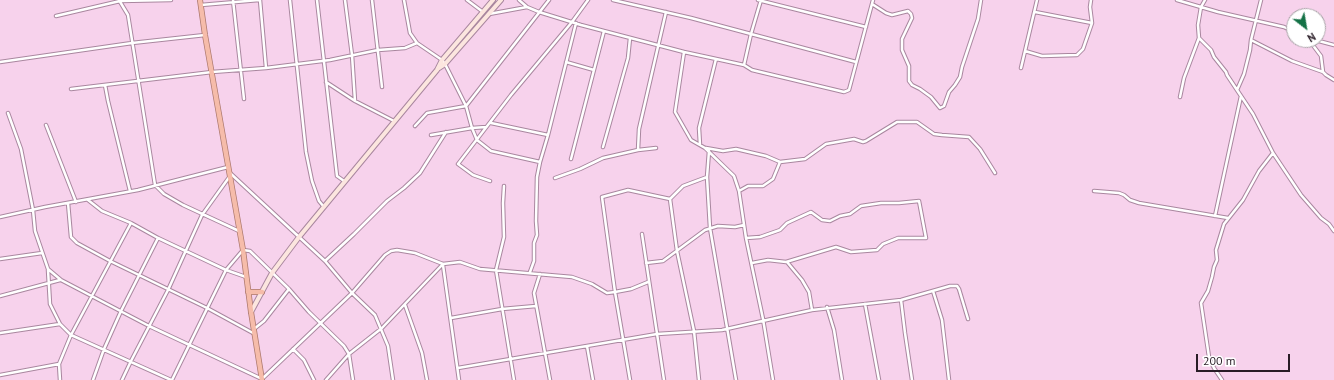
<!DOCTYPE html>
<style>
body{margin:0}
#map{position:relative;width:1334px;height:380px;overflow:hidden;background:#f7d2ec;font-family:"PT Sans",sans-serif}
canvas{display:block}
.north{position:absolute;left:1286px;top:8px;width:40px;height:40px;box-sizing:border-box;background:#fff;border:1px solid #a9a4a8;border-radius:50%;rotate:149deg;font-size:11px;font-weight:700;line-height:16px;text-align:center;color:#291c26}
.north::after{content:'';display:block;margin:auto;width:14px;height:18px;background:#147146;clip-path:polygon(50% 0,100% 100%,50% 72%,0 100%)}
.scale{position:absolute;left:1196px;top:354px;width:94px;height:18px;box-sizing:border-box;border:2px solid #291c26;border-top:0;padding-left:5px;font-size:12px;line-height:14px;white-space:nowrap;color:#291c26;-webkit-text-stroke:3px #fff;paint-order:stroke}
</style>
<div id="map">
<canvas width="1334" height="380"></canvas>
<div class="north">N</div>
<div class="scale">200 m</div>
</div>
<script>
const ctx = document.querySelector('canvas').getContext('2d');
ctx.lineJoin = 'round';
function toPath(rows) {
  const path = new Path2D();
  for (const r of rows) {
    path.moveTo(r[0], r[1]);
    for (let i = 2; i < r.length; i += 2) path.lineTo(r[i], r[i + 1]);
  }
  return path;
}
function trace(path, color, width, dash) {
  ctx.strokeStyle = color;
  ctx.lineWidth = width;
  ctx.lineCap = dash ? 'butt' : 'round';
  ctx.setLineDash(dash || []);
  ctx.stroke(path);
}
const minor = toPath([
 [119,0,128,15,155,185,164,194,183,205,239,231],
 [233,0,244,99],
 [260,0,266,68],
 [290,0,306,152,312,181,319,201,324,207],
 [317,0,337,176,344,181],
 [345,0,352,55,355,101],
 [372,0,382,87],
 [404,0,410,33,417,43,442,60,445,64,466,106,472,128,477,140,491,151,540,162],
 [467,0,483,12],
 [519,0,527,7,539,12,581,25,684,52,675,112,691,140,705,148,734,176,739,191,746,238,763,319,773,380],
 [613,0,691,18,856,62],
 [758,0,866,27],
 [1177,0,1218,12,1284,27,1294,32],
 [872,4,886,13,892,15,908,11,911,14,912,18,902,39,902,50,909,66,909,81,912,85,920,89,931,97,940,108,944,106,949,92,955,85,960,77,962,67,978,19,981,0],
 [201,5,259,0],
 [1035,12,1092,23],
 [489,14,527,7],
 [56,16,120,1,171,0],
 [1199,38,1211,50,1214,57,1226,72,1227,75,1253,114,1273,153,1301,195,1321,218,1329,224,1334,231],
 [1251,40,1261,0],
 [1309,40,1321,56,1323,72],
 [1315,40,1334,45],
 [1025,51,1042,56,1077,55,1083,49,1092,23,1090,7,1091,0],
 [684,52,744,65,752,70,844,92,849,90,873,0],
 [0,62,132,43,205,35],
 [566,62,594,70],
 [744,65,751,34,761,0],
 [1021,68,1037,0],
 [326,82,355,101,394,121],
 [105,85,108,101,130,191],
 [71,89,212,72,266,68,330,60,378,50,405,48,417,43],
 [1237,90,1244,74,1250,50,1251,40,1292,61,1323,72,1326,75,1334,80],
 [1180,97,1184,78,1199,38,1198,25,1201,7,1205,0],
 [8,113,21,149,33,210,35,231,48,269,61,280,149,326,262,379,352,293,385,255,391,251,397,250,415,253,443,264,460,262,480,269,572,277,592,284,607,293,615,292,631,289,648,282],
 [491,123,548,135,576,23],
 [46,125,76,202],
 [415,126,427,113,466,106,549,0],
 [431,135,472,128,486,127],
 [700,145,699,128,716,59],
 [603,147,628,58,630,38],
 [706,148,723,151,736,149,766,156,780,162,805,159,826,144,854,139,863,142,866,141,897,122,917,122,934,134,942,135,969,137,980,149,995,173],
 [638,150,639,129,666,12],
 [709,151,707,177,710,228,736,380],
 [571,159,604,31],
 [230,173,325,261,352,293,375,315,388,346,393,380],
 [555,178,580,169,603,158,638,150,656,148],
 [490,181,473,175,458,164,511,95,572,22,588,0],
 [504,186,503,203,504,237,496,270,514,380],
 [739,191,748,186,763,186,773,179,780,162],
 [1094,191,1119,193,1124,195,1130,200,1139,203,1228,218],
 [670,199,677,251,694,331,699,380],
 [88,200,102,211,131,223,158,238],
 [68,203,71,237,77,243,110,261,207,308,253,333],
 [1215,216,1241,96],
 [0,217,45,207,138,190,228,167],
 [642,234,664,380],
 [746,238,760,237,780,230,787,223,811,212,822,220,830,221,840,216,850,214,861,206,881,203,899,203,919,201,926,238,898,238,883,244,877,250,851,252,836,247,786,262,768,260,752,263],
 [0,259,42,253],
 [325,261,354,234,387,201,404,188,420,173,446,132],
 [787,262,802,280,809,292,812,310],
 [646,263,663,261,705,230,718,226,735,227,744,225],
 [443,265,459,380],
 [48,270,50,304,60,324,71,335,171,380],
 [530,272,534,261,534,243,537,235,536,221,537,177,540,162,548,135],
 [540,274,534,293,550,380],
 [933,291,942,320,949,380],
 [0,296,60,280],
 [901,300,905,333,912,380],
 [865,304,879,380],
 [405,305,422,353,427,380],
 [827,307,834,330,842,380],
 [451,318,502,309,536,306],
 [254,329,264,321,289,289],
 [0,333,60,324],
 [587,346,593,380],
 [293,349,304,360,314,380],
 [458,368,657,334,722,330,812,310,901,300,950,286,957,286,959,289,968,319],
 [0,375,59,364],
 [60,380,59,364,71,335,131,223],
 [93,380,104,349,121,311,158,238,226,270,246,277],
 [122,380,131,361,168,290,202,215,230,176],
 [172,380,226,270,243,250,250,251,289,289,309,312,344,346,349,354,353,380],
 [326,380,349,354,382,328,443,264],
 [630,380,615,292,602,197,628,190,670,199,683,186,707,177],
 [1222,380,1214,368,1209,357,1201,303,1208,291,1212,277,1214,267,1217,260,1216,250,1224,224,1243,200,1259,171,1273,153]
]);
const secondary = toPath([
 [439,68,445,64,501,0],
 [251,312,272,273,299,237,437,70,442,60,493,0]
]);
const trunk = toPath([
 [200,0,205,35,243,250,251,312,262,380],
 [248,292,262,292]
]);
trace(minor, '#a9879f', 4.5);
trace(secondary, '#a9879f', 6);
trace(trunk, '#ad796e', 6);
trace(minor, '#fff', 2.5);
trace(secondary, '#fce6df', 4);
trace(trunk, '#f6bcaa', 4.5);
</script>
